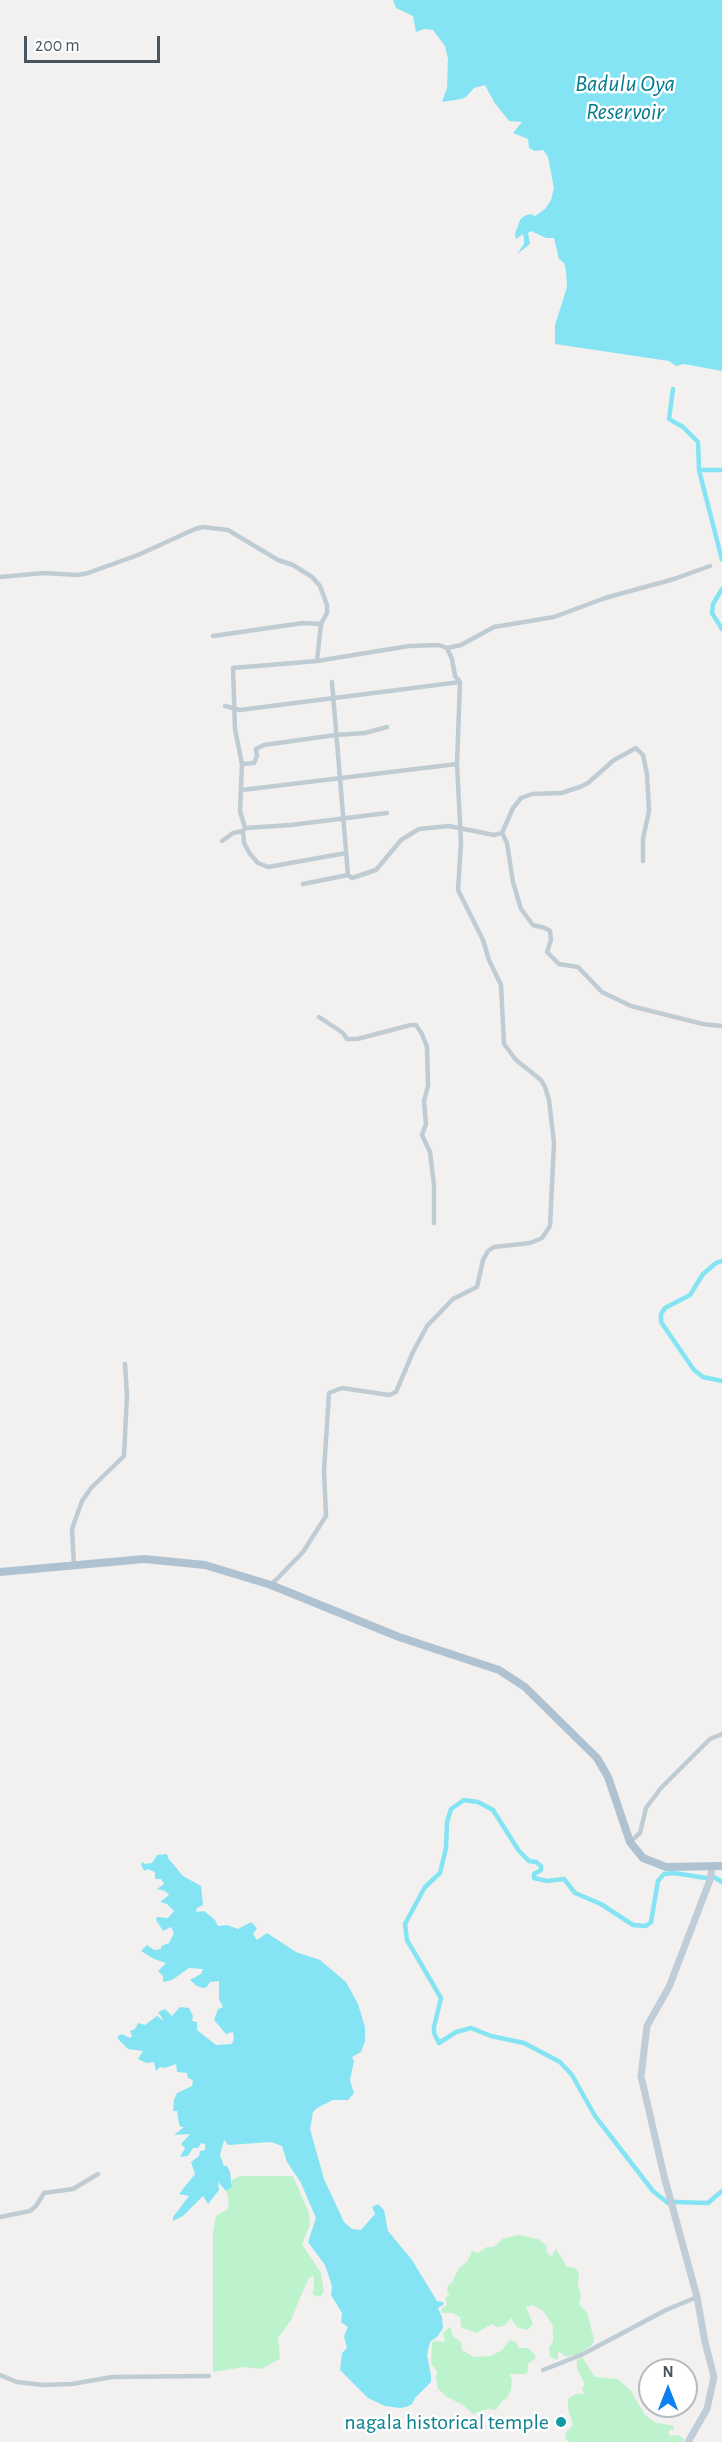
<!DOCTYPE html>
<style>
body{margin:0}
#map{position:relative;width:722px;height:2442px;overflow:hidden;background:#f3f0f0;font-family:"Alegreya Sans",sans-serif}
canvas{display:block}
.north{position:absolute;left:638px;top:2358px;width:60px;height:60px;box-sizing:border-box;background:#fff;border:2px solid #b5bbbf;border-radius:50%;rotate:0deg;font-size:16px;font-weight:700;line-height:24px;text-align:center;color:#46555f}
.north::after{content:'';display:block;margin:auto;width:21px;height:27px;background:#0b81f1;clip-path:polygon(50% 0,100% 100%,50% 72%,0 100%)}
.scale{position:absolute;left:24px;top:36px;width:136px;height:27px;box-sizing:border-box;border:3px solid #46555f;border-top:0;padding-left:8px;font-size:18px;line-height:21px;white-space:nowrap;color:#46555f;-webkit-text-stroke:4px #fff;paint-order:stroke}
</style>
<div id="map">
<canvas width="722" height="2442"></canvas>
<div class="north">N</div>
<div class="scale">200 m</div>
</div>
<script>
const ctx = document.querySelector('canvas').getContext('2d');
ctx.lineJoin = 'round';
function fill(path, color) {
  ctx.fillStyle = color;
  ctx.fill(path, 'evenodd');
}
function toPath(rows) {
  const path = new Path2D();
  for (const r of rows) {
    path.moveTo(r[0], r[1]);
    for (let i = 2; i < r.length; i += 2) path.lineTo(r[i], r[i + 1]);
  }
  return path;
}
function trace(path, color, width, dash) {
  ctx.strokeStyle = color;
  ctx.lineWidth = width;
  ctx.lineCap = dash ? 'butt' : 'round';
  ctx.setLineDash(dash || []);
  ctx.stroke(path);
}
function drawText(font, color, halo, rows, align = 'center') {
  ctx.font = font + ' "Alegreya Sans",sans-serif';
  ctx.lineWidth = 5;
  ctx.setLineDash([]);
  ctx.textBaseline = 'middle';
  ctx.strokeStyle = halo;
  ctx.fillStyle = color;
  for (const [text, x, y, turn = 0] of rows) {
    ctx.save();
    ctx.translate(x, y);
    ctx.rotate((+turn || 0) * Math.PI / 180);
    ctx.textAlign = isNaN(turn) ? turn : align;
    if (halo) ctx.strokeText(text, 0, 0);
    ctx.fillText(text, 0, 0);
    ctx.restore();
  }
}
fill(toPath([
 [240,2176,293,2176,309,2213,310,2225,302,2244,321,2273,324,2292,320,2297,314,2295,312,2293,314,2288,314,2277,312,2276,308,2279,291,2320,278,2338,280,2359,261,2369,244,2367,213,2372,213,2232,216,2216,228,2209,229,2200,226,2191,232,2185,232,2180],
 [518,2235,538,2239,547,2246,546,2251,550,2256,553,2255,553,2252,556,2249,567,2267,575,2268,579,2273,578,2286,581,2296,579,2304,587,2313,594,2339,592,2345,579,2354,566,2357,558,2351,558,2360,550,2357,549,2348,553,2341,553,2326,543,2311,533,2305,526,2307,533,2324,527,2330,517,2327,511,2318,504,2326,496,2327,492,2324,476,2333,461,2327,460,2317,453,2313,442,2313,441,2309,447,2305,445,2298,450,2294,447,2292,448,2285,451,2284,459,2268,467,2262,472,2251,478,2253,487,2247,494,2247,502,2239],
 [450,2327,453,2336,461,2342,462,2350,474,2357,491,2356,502,2350,510,2340,516,2342,519,2348,528,2348,536,2356,535,2359,528,2364,528,2372,525,2374,509,2374,512,2379,511,2390,506,2399,503,2400,496,2410,488,2409,473,2414,463,2405,447,2397,438,2389,436,2377,437,2371,431,2364,432,2343,435,2341,445,2342,443,2333],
 [582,2357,595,2377,618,2379,631,2391,645,2415,654,2422,674,2426,674,2429,670,2430,668,2433,671,2436,679,2435,684,2439,684,2442,569,2442,565,2438,566,2432,573,2425,568,2409,568,2399,576,2394,584,2394,582,2388,585,2385,577,2368,577,2360]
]), '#bcf3cd');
fill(toPath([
 [393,0,722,0,722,371,684,364,676,366,669,361,555,344,555,325,567,287,566,270,564,263,559,259,554,238,546,238,531,231,528,233,530,244,517,254,524,244,524,239,523,234,516,239,515,234,520,220,524,216,530,214,535,216,545,209,551,200,554,188,548,157,543,150,535,151,529,148,528,139,513,133,522,122,509,121,494,102,485,85,474,88,466,97,461,99,442,102,447,88,448,59,445,46,433,30,424,29,416,32,413,16,396,8],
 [167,1854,168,1858,183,1876,201,1886,203,1905,197,1908,196,1912,204,1911,215,1920,218,1926,227,1925,238,1929,251,1922,257,1928,253,1934,257,1940,267,1933,296,1952,320,1960,346,1982,358,2004,365,2027,365,2041,361,2052,352,2057,354,2061,350,2080,354,2093,348,2100,333,2100,317,2108,313,2112,310,2129,324,2179,344,2222,352,2229,361,2230,375,2214,372,2207,378,2204,384,2210,388,2231,412,2260,437,2301,443,2302,444,2304,438,2308,442,2317,443,2328,438,2336,430,2342,427,2355,431,2375,431,2382,415,2398,412,2404,406,2407,400,2408,385,2406,368,2398,340,2370,342,2353,347,2348,344,2336,348,2327,341,2322,342,2313,331,2295,332,2286,325,2265,308,2242,316,2218,301,2183,287,2162,282,2146,271,2142,228,2145,224,2140,220,2155,224,2166,227,2166,230,2172,232,2187,226,2191,218,2182,219,2190,208,2204,203,2196,183,2216,173,2221,173,2217,189,2196,179,2194,195,2174,191,2162,199,2156,200,2151,205,2150,205,2144,201,2143,198,2148,193,2148,188,2156,180,2157,185,2148,181,2144,190,2134,174,2135,184,2127,181,2127,179,2124,177,2111,173,2111,174,2100,177,2093,192,2086,193,2080,188,2078,187,2073,177,2072,176,2064,165,2068,160,2067,156,2071,154,2062,146,2063,138,2059,143,2051,128,2049,118,2039,118,2036,122,2034,130,2038,132,2036,130,2031,135,2029,138,2023,145,2025,157,2016,164,2021,158,2012,165,2009,172,2016,180,2007,189,2008,193,2016,192,2021,197,2022,197,2030,216,2045,232,2044,234,2038,233,2032,226,2034,214,2020,218,2009,223,2007,219,1999,219,1981,210,1982,207,1987,203,1988,197,1986,190,1980,201,1974,203,1969,189,1968,172,1980,163,1982,163,1976,158,1971,166,1963,154,1959,141,1951,147,1945,154,1950,161,1949,161,1946,169,1943,174,1933,171,1927,163,1931,156,1920,157,1917,168,1918,174,1911,167,1904,160,1902,169,1895,165,1891,157,1889,164,1884,161,1879,155,1879,155,1872,147,1869,144,1871,141,1864,142,1862,145,1864,152,1863,157,1855]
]), '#85e4f3');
trace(toPath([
 [673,389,669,419,683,427,698,442,699,470,722,560],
 [699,470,722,470],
 [722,589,713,604,712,613,722,629],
 [722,1261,716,1263,703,1274,690,1295,665,1308,661,1314,661,1322,694,1370,703,1377,722,1381],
 [714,1877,722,1882],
 [674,2202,708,2203,722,2191],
 [668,2203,653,2191,595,2116,572,2075,560,2062,524,2043,491,2036,471,2028,456,2032,439,2043,434,2033,434,2027,441,1998,407,1940,405,1924,425,1887,440,1873,446,1848,447,1822,451,1809,464,1800,478,1802,493,1810,519,1851,529,1861,536,1862,541,1866,541,1870,534,1874,534,1878,547,1881,564,1879,575,1893,601,1904,633,1925,646,1926,651,1922,658,1881,664,1874,674,1873,706,1878]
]), '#85e4f3', 4.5);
trace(toPath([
 [0,577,44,573,78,575,88,573,138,555,195,529,203,527,228,530,278,560,293,565,312,577,320,586,327,605,327,613,321,624,317,661],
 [213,636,303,623,321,624],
 [447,648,461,645,494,627,554,617,605,598,674,579,710,566],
 [332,682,348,875],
 [225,706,240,710,460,682],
 [242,764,254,763,257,756,256,749,264,745,335,735,365,733,387,727],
 [242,790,457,764],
 [245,828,240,811,242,764,235,729,233,668,317,661,409,646,439,645,447,648,452,659,455,676,460,682,457,764,461,843,458,890,483,940,489,960,501,985,504,1044,516,1060,541,1080,545,1087,549,1100,554,1143,550,1226,542,1238,530,1243,494,1247,488,1251,483,1260,477,1287,453,1299,427,1326,413,1352,396,1392,389,1395,342,1388,329,1393,324,1471,326,1516,303,1552,271,1585],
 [243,831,244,843,250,854,258,863,268,867,346,853],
 [502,833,507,843,513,882,521,909,533,925,545,928,550,931,551,940,547,952,559,964,578,967,602,992,631,1006,703,1024,722,1026],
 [222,841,233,833,243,831,245,828,291,825,387,813],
 [303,884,348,875,352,878,376,870,401,840,419,829,449,826,494,835,502,833,513,808,521,798,532,794,561,793,580,787,588,783,614,760,636,748,643,755,647,774,649,811,643,839,643,861],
 [319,1017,343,1033,347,1039,357,1039,411,1025,416,1025,422,1034,427,1047,428,1086,424,1101,426,1124,422,1135,430,1152,434,1185,434,1223],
 [74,1566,72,1529,82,1501,91,1488,124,1456,127,1395,125,1364],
 [630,1842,640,1833,646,1808,661,1788,710,1739,722,1734],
 [0,2217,30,2211,36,2206,44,2193,73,2189,98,2174],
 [543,2370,581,2355,666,2310,697,2297],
 [0,2375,17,2382,43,2385,72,2384,112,2377,209,2376]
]), '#c0ccd3', 4.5);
trace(toPath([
 [688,2442,707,2409,714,2377,705,2342,697,2297,664,2176,641,2076,647,2026,669,1987,710,1880,712,1867]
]), '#bfcdd8', 7);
trace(toPath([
 [0,1572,144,1559,205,1565,271,1585,399,1637,499,1670,525,1687,597,1758,608,1777,630,1842,643,1858,666,1867,722,1866]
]), '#aec2d1', 8);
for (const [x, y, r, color] of [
 [561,2422,6,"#0f9aa8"]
]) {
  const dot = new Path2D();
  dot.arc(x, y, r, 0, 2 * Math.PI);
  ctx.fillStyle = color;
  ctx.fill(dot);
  trace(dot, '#fff', 2);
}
drawText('22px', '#0d838f', '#fff', [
 ["nagala historical temple",549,2422]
], 'right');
drawText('italic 24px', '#057c8e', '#fff', [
 ["Badulu Oya",625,84],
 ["Reservoir",625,112]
]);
</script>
